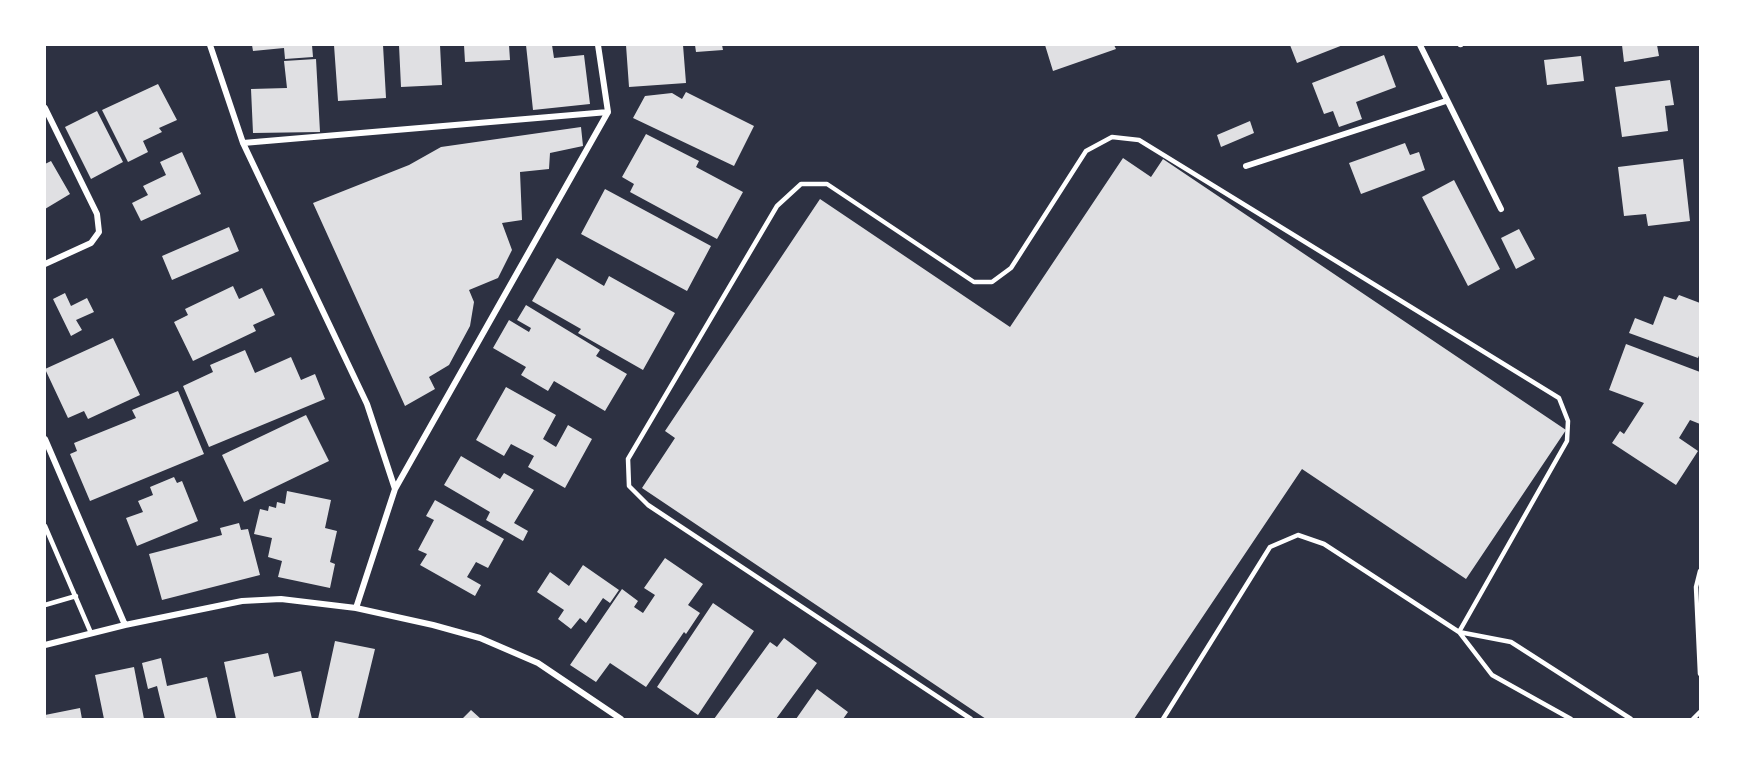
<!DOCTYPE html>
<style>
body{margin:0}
#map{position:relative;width:1745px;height:764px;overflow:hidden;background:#2d3142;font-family:Arial,sans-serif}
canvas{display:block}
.frame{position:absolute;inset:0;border:46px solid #fff;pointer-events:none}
</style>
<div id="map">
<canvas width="1745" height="764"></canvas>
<div class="frame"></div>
</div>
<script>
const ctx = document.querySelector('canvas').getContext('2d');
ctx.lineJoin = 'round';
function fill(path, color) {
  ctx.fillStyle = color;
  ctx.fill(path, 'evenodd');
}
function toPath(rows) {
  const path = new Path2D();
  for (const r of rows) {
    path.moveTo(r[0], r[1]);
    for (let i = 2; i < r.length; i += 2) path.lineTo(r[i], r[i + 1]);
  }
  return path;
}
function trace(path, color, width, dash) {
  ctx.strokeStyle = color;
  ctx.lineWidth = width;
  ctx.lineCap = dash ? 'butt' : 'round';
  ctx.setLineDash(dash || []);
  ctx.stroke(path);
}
fill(toPath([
 [252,45,312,45,313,57,285,59,284,48,253,51],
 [334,45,383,45,386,98,338,101],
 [399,45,440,45,442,85,401,87],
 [464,45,509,45,510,60,465,62],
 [526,45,552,45,554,58,584,55,590,104,533,110],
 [626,45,683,45,686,83,629,87],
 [695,45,722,45,723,50,696,52],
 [1045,45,1114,45,1116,49,1053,71],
 [1290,45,1343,45,1297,63],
 [1622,45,1657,45,1659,56,1624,62],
 [1384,55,1396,87,1356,102,1362,119,1339,127,1333,111,1324,114,1312,83],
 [1581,56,1584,81,1547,85,1544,60],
 [316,59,320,132,253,133,251,89,287,88,284,61],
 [1670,80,1674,105,1665,106,1668,131,1622,137,1615,87],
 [158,84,177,120,159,128,162,132,143,141,148,152,128,162,102,110],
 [686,92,754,126,734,166,633,118,645,96,672,93,682,99],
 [97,111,123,162,91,179,65,127],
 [1250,121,1254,133,1221,147,1217,135],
 [581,127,583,146,550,153,549,169,520,172,522,220,502,223,512,250,498,278,469,290,474,302,470,326,449,365,429,377,435,389,405,406,313,203,409,165,441,147],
 [646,134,699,161,696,167,743,192,717,239,630,192,634,184,622,177],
 [1405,143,1410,155,1419,152,1425,170,1361,194,1349,163],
 [182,152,201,194,141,221,132,203,148,195,143,186,166,175,160,162],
 [1123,158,1151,177,1163,159,1566,430,1466,579,1302,469,1134,719,986,719,642,488,675,438,665,431,820,199,1010,327],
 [1683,159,1690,221,1648,226,1646,214,1624,216,1618,167],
 [51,161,70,194,45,209,45,164],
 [1454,180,1500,269,1468,286,1422,197],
 [605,189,711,246,687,291,581,234],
 [229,227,239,251,172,280,162,256],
 [1519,229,1535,259,1516,269,1501,238],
 [557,258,604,286,609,276,675,313,643,370,578,333,581,329,532,301],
 [233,286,239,299,262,288,275,315,253,325,256,331,193,361,174,322,188,315,185,309],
 [65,293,71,306,87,298,94,312,76,320,82,330,71,336,53,299],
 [1679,295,1700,303,1700,353,1698,358,1629,333,1635,318,1653,325,1664,296,1676,300],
 [526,305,600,350,596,356,627,374,605,411,554,381,548,391,521,375,526,367,493,348,509,320,529,332,531,328,517,320],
 [113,338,140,395,88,419,84,411,68,418,45,369],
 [1626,344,1700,372,1700,424,1690,420,1679,438,1698,451,1676,485,1612,443,1620,431,1624,434,1644,403,1609,390],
 [245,350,255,373,291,357,301,380,315,374,325,399,209,447,183,386,213,372,210,365],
 [506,387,556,415,543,439,556,447,568,425,592,439,565,488,528,467,534,456,511,444,504,456,476,440],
 [178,391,204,454,90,501,70,454,77,451,74,443,136,418,132,410],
 [306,415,329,461,244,502,222,455],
 [461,456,500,479,504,473,534,490,514,523,528,531,523,541,486,520,490,512,444,485],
 [174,477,177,483,182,481,198,521,137,546,126,518,143,512,138,501,153,495,150,487],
 [287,491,331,500,325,528,337,531,330,562,335,564,330,588,278,577,282,561,268,557,272,538,254,534,260,509,268,511,269,506,276,508,277,502,285,504],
 [435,500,504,539,488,568,476,562,467,577,481,585,475,596,420,565,427,554,418,550,434,520,426,516],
 [239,523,241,530,248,529,260,575,162,600,149,554,222,535,220,528],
 [665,558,703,584,688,605,700,613,686,634,684,632,646,687,610,663,596,682,570,665,622,589,638,601,634,607,643,613,655,595,644,588],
 [583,565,619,590,610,603,603,598,586,623,580,618,571,629,558,619,564,610,537,592,550,572,569,586],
 [713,603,754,631,698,715,657,687],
 [784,638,817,663,776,719,714,719,770,642,777,647],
 [335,641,375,649,358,719,318,719],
 [268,653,274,677,301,671,312,719,236,719,224,662],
 [161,658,167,686,207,677,217,719,165,719,157,686,148,689,142,663],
 [134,667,144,719,104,719,95,675],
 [817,689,848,712,843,719,796,719],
 [80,708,82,719,45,719,45,715],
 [471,710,481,719,462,719]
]), '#e0e0e3');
trace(toPath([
 [1460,45,1461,45],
 [45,526,91,633],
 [1700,571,1696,587,1700,674],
 [45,605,76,596],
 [1459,632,1511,642,1631,719],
 [971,719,648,505,629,486,628,459,777,206,801,184,827,184,974,282,992,282,1011,268,1086,151,1112,137,1139,140,1559,398,1568,421,1567,441,1459,632],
 [1163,719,1270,547,1298,535,1324,544,1459,632,1492,675,1571,719],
 [1693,719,1700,712]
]), '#fff', 4.5);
trace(toPath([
 [210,45,243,143,367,404,395,489,356,608],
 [1420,45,1501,209],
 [45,108,97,214,99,232,91,243,45,264],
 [243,143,608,112],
 [1246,166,1446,101],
 [45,439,125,625],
 [395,489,608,112,598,45],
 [45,645,125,625,242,601,281,599,356,608,433,625,480,638,538,663,621,719]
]), '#fff', 6);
</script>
